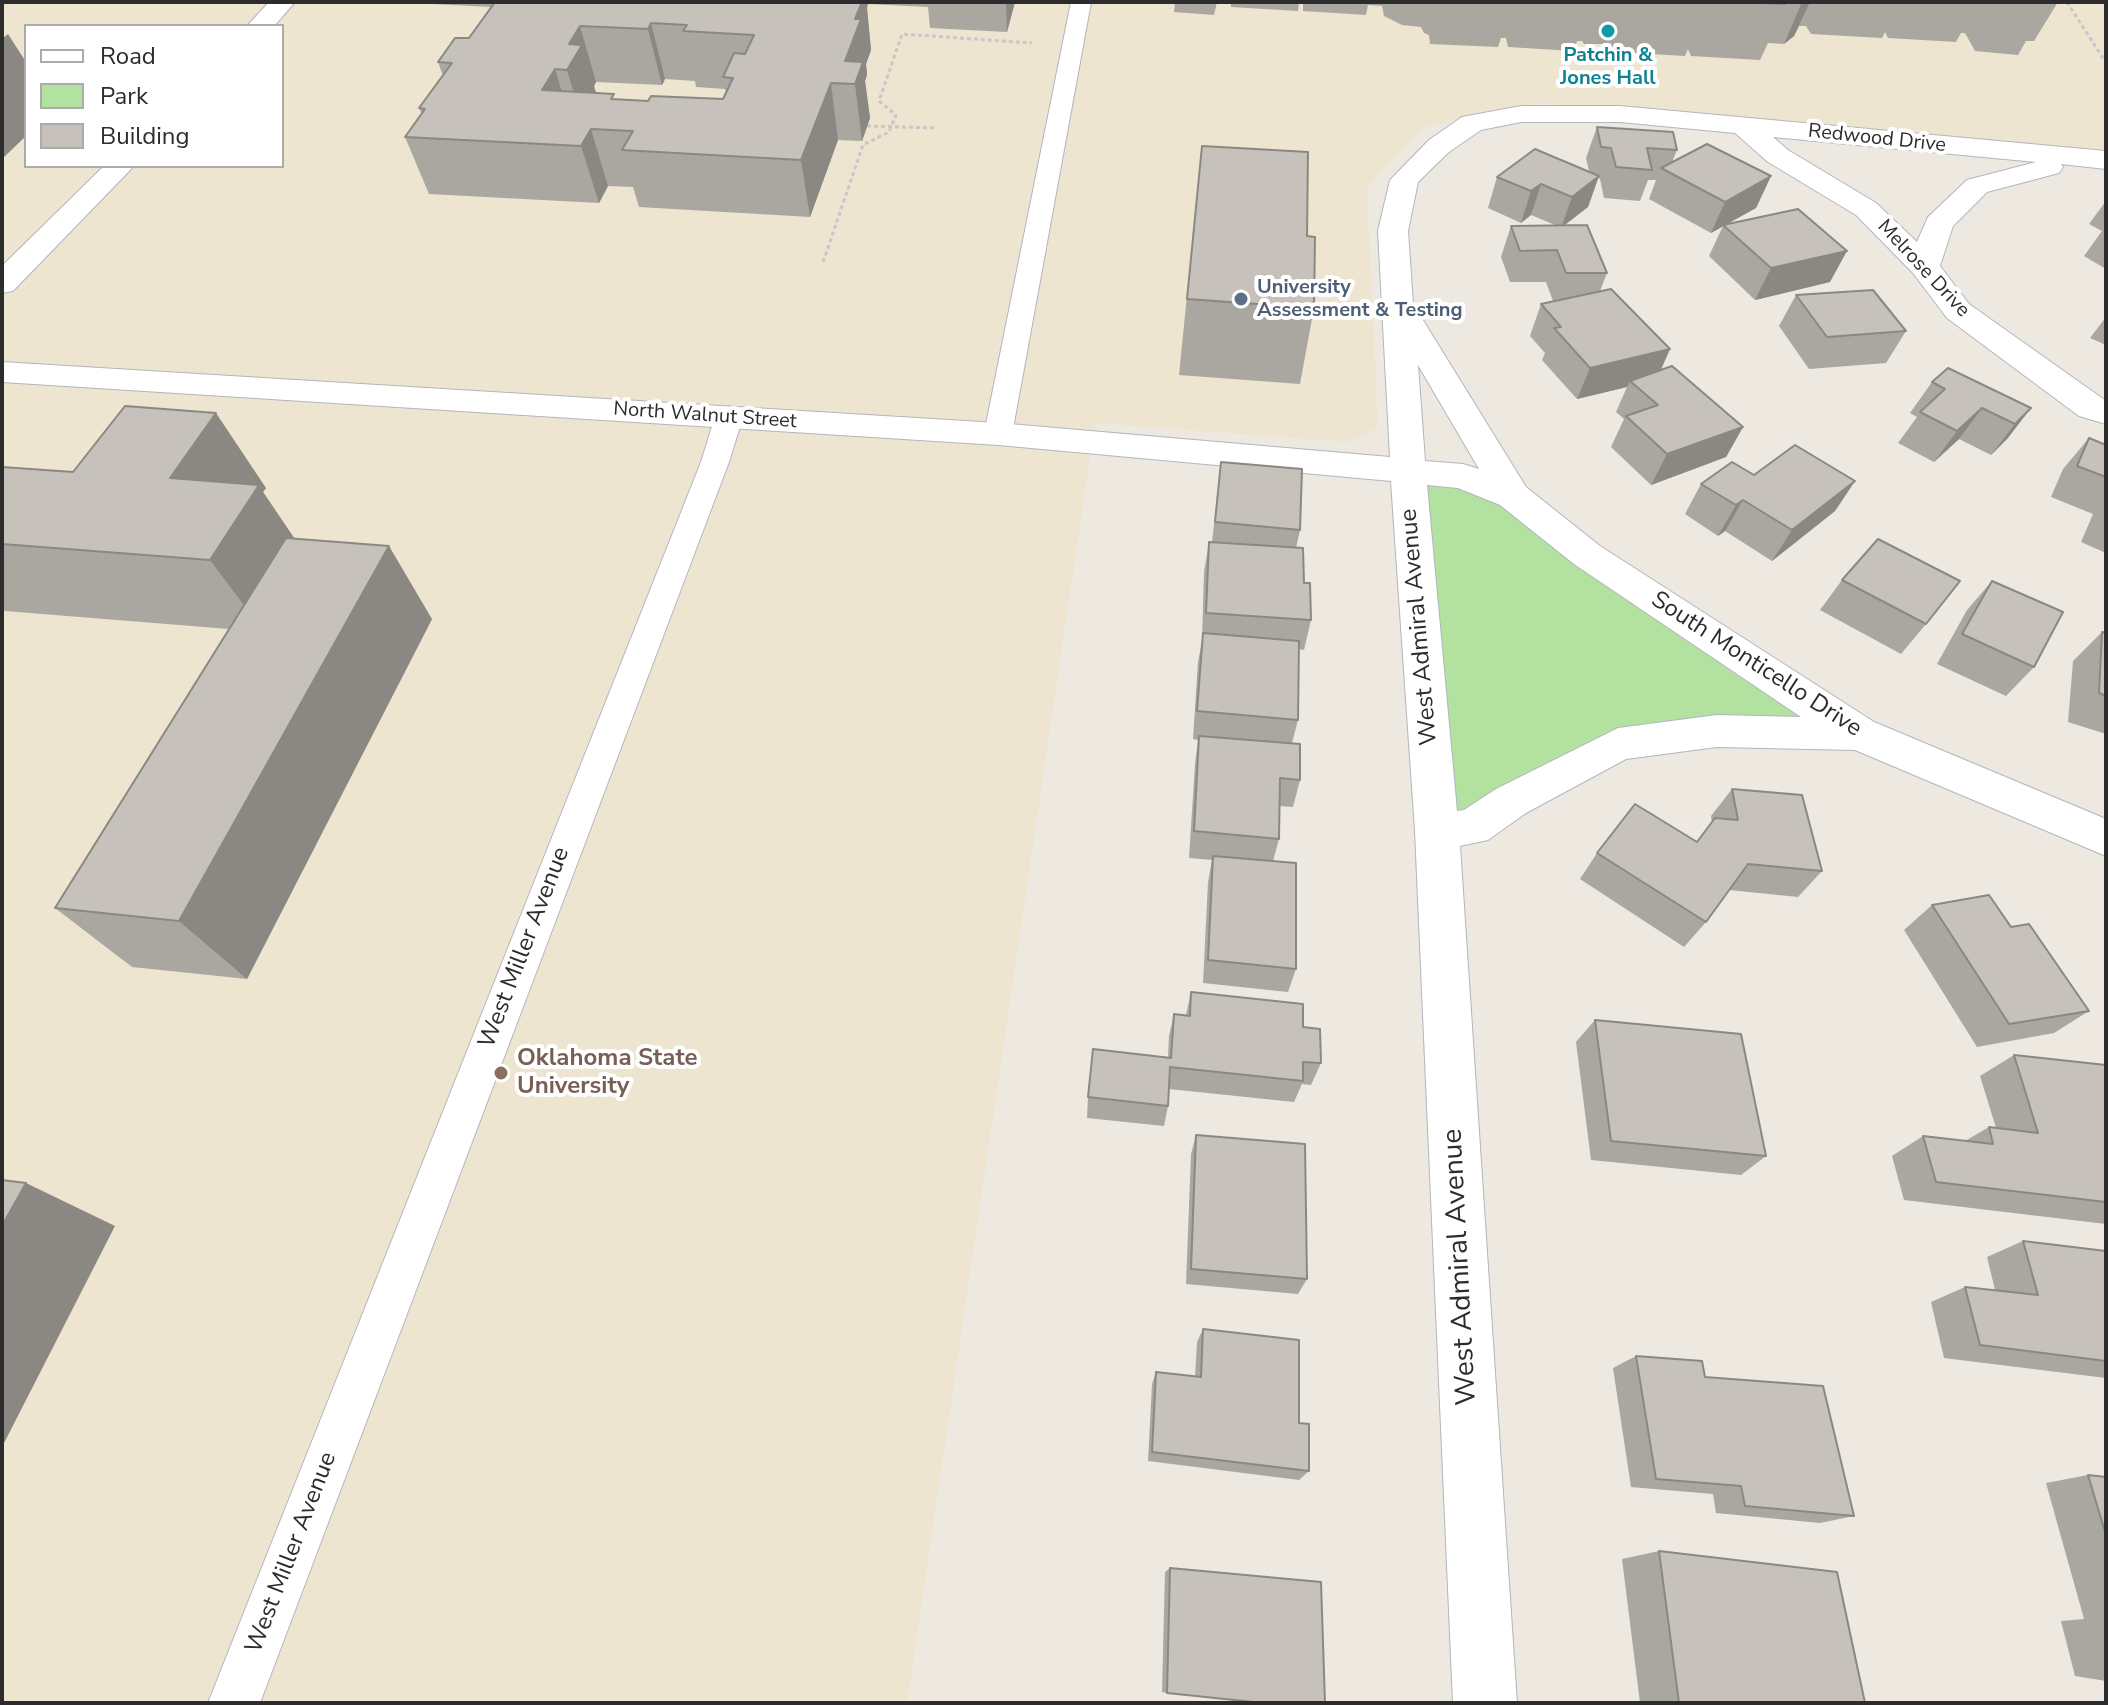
<!DOCTYPE html>
<style>
body{margin:0}
#map{position:relative;width:2108px;height:1705px;overflow:hidden;background:#ede8e0;font-family:"Nunito Sans",sans-serif}
canvas{display:block}
.frame{position:absolute;inset:0;border:4px solid #2c2c2c;pointer-events:none}
.legend{position:absolute;left:24px;top:24px;width:260px;height:144px;box-sizing:border-box;background:#fff;border:2px solid #ababab;margin:0;padding:10px 14px;list-style:none;font-size:24px;color:#2c2c2c}
.legend li{display:flex;align-items:center;gap:16px;height:40px}
.legend b{width:40px;border:2px solid #ababab}
</style>
<div id="map">
<canvas width="2108" height="1705"></canvas>
<div class="frame"></div>
<ul class="legend">
<li><b style="height:10px;background:#fff"></b>Road</li>
<li><b style="height:22px;background:#b3e19f"></b>Park</li>
<li><b style="height:22px;background:#c6c2bb"></b>Building</li>
</ul>
</div>
<script>
const ctx = document.querySelector('canvas').getContext('2d');
ctx.lineJoin = 'round';
function fill(path, color) {
  ctx.fillStyle = color;
  ctx.fill(path, 'evenodd');
}
function toPath(rows) {
  const path = new Path2D();
  for (const r of rows) {
    path.moveTo(r[0], r[1]);
    for (let i = 2; i < r.length; i += 2) path.lineTo(r[i], r[i + 1]);
  }
  return path;
}
function trace(path, color, width, dash) {
  ctx.strokeStyle = color;
  ctx.lineWidth = width;
  ctx.lineCap = dash ? 'butt' : 'round';
  ctx.setLineDash(dash || []);
  ctx.stroke(path);
}
function drawText(font, color, halo, rows, align = 'center') {
  ctx.font = font + ' "Nunito Sans",sans-serif';
  ctx.lineWidth = 8;
  ctx.setLineDash([]);
  ctx.textBaseline = 'middle';
  ctx.strokeStyle = halo;
  ctx.fillStyle = color;
  for (const [text, x, y, turn = 0] of rows) {
    ctx.save();
    ctx.translate(x, y);
    ctx.rotate((+turn || 0) * Math.PI / 180);
    ctx.textAlign = isNaN(turn) ? turn : align;
    if (halo) ctx.strokeText(text, 0, 0);
    ctx.fillText(text, 0, 0);
    ctx.restore();
  }
}
fill(toPath([
 [2,2,2106,2,2106,152,1539,103,1425,127,1367,187,1378,427,1347,442,1095,423,907,1703,2,1703],
 [26,26,282,26,282,166,26,166]
]), '#eee5d0');
fill(toPath([
 [1408,470,1463,476,1859,734,1618,744,1437,831]
]), '#b3e19f');
const service = toPath([
 [1071,2,1091,2,1012,434,1008,441,998,443,988,441,984,434,1071,2],
 [729,408,739,411,743,417,729,462,260,1703,208,1703,701,462,715,417,719,411,729,408]
]);
const minor = toPath([
 [1521,106,1620,106,2106,151,2106,169,2061,164,2063,167,2059,173,1987,192,1953,226,1940,266,1969,304,2106,401,2106,424,2079,416,1947,318,1913,273,1856,215,1768,162,1735,133,1620,122,1521,122,1481,130,1449,152,1418,182,1408,231,1413,304,1526,487,1600,546,1874,722,2106,819,2106,856,1855,750,1717,747,1626,759,1526,813,1488,840,1460,846,1517,1703,1453,1703,1415,831,1391,481,998,445,2,382,2,362,998,423,1390,457,1378,231,1390,180,1429,140,1462,117,1521,106],
 [1773,137,2036,162,1967,180,1928,217,1917,242,1876,203,1788,150,1773,137],
 [1418,365,1479,469,1463,464,1425,461,1418,365],
 [1427,485,1458,488,1500,505,1574,564,1801,717,1717,715,1618,728,1496,789,1464,810,1457,811,1427,485]
]);
const tertiary = toPath([
 [269,2,295,2,274,26,247,26,269,2],
 [104,166,134,166,13,291,2,293,2,266,104,166]
]);
trace(service, '#b3b5bf', 2);
trace(minor, '#b3b5bf', 2);
trace(tertiary, '#b3b5bf', 2);
trace(toPath([
 [2067,2,2106,63],
 [867,126,935,128],
 [823,262,863,145,889,132,896,115,879,101,902,34,1032,43]
]), '#c8c8c8', 3, [4, 3]);
fill(service, '#fff');
fill(minor, '#fff');
fill(tertiary, '#fff');
fill(toPath([
 [431,2,1015,2,1007,32,930,28,928,7,868,4,867,8,871,50,866,64,867,75,865,81,870,118,862,141,838,140,810,217,639,207,633,187,608,186,599,203,429,194,405,137,422,114,419,108,443,76,438,62,469,38,491,7,432,4],
 [665,79,695,81,696,87,725,89,726,92,723,99,648,101,615,99,596,93,594,86,596,82,662,85],
 [1175,2,1217,2,1214,15,1174,12],
 [1231,2,1299,2,1298,11,1231,7],
 [1303,2,2058,2,2034,41,2026,41,2018,55,1975,51,1965,33,1961,33,1956,42,1888,38,1885,32,1882,38,1811,34,1806,26,1799,26,1794,36,1784,44,1768,43,1760,60,1691,56,1688,49,1685,56,1616,52,1607,44,1584,44,1582,41,1577,41,1574,51,1508,47,1506,38,1501,38,1498,47,1430,44,1429,35,1424,33,1421,27,1402,25,1384,16,1382,6,1368,5,1366,15,1303,11],
 [1597,127,1677,150,1672,162,1771,176,1756,208,1726,224,1830,282,1755,300,1709,256,1723,226,1711,233,1649,199,1656,180,1648,180,1640,201,1604,198,1600,179,1598,178,1588,207,1564,225,1607,273,1600,291,1670,349,1661,370,1743,427,1726,457,1651,485,1611,447,1624,419,1616,412,1627,387,1577,399,1542,360,1545,353,1530,336,1541,304,1553,301,1546,282,1510,282,1501,257,1511,226,1555,225,1531,215,1521,223,1488,208,1497,177,1589,171,1586,158],
 [1202,146,1307,236,1314,308,1300,384,1179,375],
 [2106,201,2106,269,2084,256,2102,231,2089,224],
 [1796,295,1906,331,1886,363,1809,369,1779,326],
 [2106,317,2106,345,2090,338],
 [1932,382,2031,408,2007,439,1991,455,1959,439,1934,462,1898,443,1917,417,1910,413],
 [2089,438,2106,445,2106,553,2081,542,2093,514,2051,497,2063,469],
 [1221,462,1300,530,1296,548,1311,620,1304,650,1299,649,1298,720,1292,743,1300,780,1293,807,1280,806,1279,839,1273,861,1296,969,1288,992,1203,983,1208,882,1212,860,1189,858,1195,764,1198,740,1193,739,1198,662,1202,641,1204,572,1209,542,1212,542],
 [2,467,266,488,263,492,295,539,432,619,247,979,132,967,55,908,229,629,5,611,2,608],
 [1754,475,1855,481,1835,511,1772,561,1725,531,1718,536,1685,514,1701,484],
 [1842,580,1926,624,1901,654,1820,610],
 [1992,581,2034,667,2006,696,1937,664,1967,610],
 [2102,632,2106,633,2106,734,2068,722,2073,661],
 [1732,789,1822,871,1798,897,1729,890,1706,922,1684,947,1580,879,1597,853,1697,842,1712,822,1711,816],
 [1932,905,2011,927,2089,1011,2054,1033,1977,1047,1904,930],
 [1191,992,1303,1027,1321,1063,1311,1085,1302,1084,1294,1102,1169,1089,1168,1106,1164,1126,1087,1118,1088,1097,1168,1058,1169,1036,1174,1014,1186,1015],
 [1595,1020,1766,1156,1741,1175,1591,1160,1576,1042],
 [2014,1055,2106,1065,2106,1224,1904,1200,1892,1156,1923,1136,1965,1141,1989,1127,1996,1128,1980,1076],
 [1196,1135,1307,1279,1298,1294,1186,1284,1191,1154],
 [2023,1241,2106,1251,2106,1378,1944,1358,1931,1302,1965,1287,1995,1290,1987,1257],
 [1203,1329,1299,1423,1309,1471,1299,1480,1148,1461,1152,1384,1156,1372,1195,1377,1197,1342],
 [1636,1356,1705,1377,1854,1516,1820,1523,1716,1513,1713,1494,1631,1487,1613,1368],
 [2088,1475,2106,1477,2106,1681,2075,1676,2061,1621,2084,1619,2046,1483],
 [1659,1551,1865,1703,1640,1703,1622,1559],
 [1170,1568,1167,1693,1162,1692,1165,1572]
]), '#aaa7a1');
fill(toPath([
 [857,2,868,2,867,8,871,50,866,64,867,75,865,81,870,118,862,141,855,84,845,61,855,19],
 [1006,2,1015,2,1007,32],
 [1802,2,1810,2,1794,36,1784,44],
 [651,23,665,79,662,85,648,29],
 [580,26,596,82,594,86,598,101,584,126,567,70,569,44],
 [8,34,26,62,26,136,2,159,2,39],
 [555,69,572,126,542,90],
 [831,83,838,140,810,217,801,160],
 [591,129,608,186,599,203,581,146],
 [1599,176,1588,207,1561,228,1572,197],
 [1771,176,1756,208,1711,233,1725,202],
 [1541,184,1531,215,1521,223,1531,191],
 [1847,251,1830,282,1755,300,1771,268],
 [1670,349,1656,380,1630,381,1627,387,1577,399,1590,368],
 [1982,408,1959,439,1934,462,1957,431],
 [2031,408,2007,439,1991,455,2015,424],
 [216,413,266,488,263,492,308,559,264,632,210,560,170,478],
 [1743,427,1726,457,1651,485,1667,454],
 [1855,481,1835,511,1772,561,1792,530],
 [1743,500,1725,531,1718,536,1736,505],
 [389,546,432,619,247,979,179,921],
 [26,1183,115,1226,2,1447,2,1226]
]), '#8b8883');
const building = toPath([
 [495,2,862,2,855,19,861,19,845,61,863,62,855,84,831,83,801,160,622,150,633,131,591,129,581,146,405,137,425,109,419,108,452,63,438,62,455,38,469,38,495,2],
 [651,23,687,25,683,31,754,35,745,54,734,53,723,77,733,78,723,99,651,96,648,101,611,99,614,94,542,90,555,69,567,70,582,45,569,44,580,26,648,29,651,23],
 [1741,2,1784,2,1785,4,1741,2],
 [1597,127,1673,132,1677,150,1647,148,1652,170,1616,167,1611,148,1601,147,1597,127],
 [1707,144,1771,176,1725,202,1661,168,1707,144],
 [1202,146,1308,152,1307,236,1315,237,1314,308,1187,299,1202,146],
 [1535,149,1599,176,1572,197,1541,184,1531,191,1497,177,1535,149],
 [1798,209,1847,251,1771,268,1723,225,1798,209],
 [1587,225,1607,273,1566,273,1557,250,1520,251,1511,226,1587,225],
 [1611,289,1670,349,1590,368,1554,328,1561,327,1541,304,1611,289],
 [1873,290,1906,331,1827,337,1796,295,1873,290],
 [1672,366,1743,427,1667,454,1626,416,1658,405,1630,381,1672,366],
 [1948,368,2031,408,2015,424,1982,408,1957,431,1920,412,1945,389,1932,382,1948,368],
 [125,406,216,413,170,478,259,485,210,560,2,544,2,467,73,472,125,406],
 [2089,438,2106,445,2106,477,2077,466,2089,438],
 [1795,445,1855,481,1792,530,1743,500,1736,505,1701,484,1732,462,1754,475,1795,445],
 [1221,462,1302,469,1300,530,1215,522,1221,462],
 [286,538,389,546,179,921,55,908,286,538],
 [1878,539,1960,581,1926,624,1842,580,1878,539],
 [1209,542,1303,548,1304,583,1310,583,1311,620,1206,613,1209,542],
 [1992,581,2063,612,2034,667,1962,634,1992,581],
 [2102,632,2106,633,2106,696,2099,693,2102,632],
 [1203,633,1299,641,1298,720,1197,711,1203,633],
 [1199,736,1300,744,1300,780,1280,778,1279,839,1194,831,1199,736],
 [1732,789,1802,795,1822,871,1748,864,1706,922,1597,853,1635,804,1697,842,1715,818,1738,820,1732,789],
 [1213,856,1296,863,1296,969,1208,960,1213,856],
 [1989,895,2011,927,2029,924,2089,1011,2009,1024,1932,905,1989,895],
 [1191,992,1303,1004,1303,1027,1320,1029,1321,1063,1303,1062,1303,1081,1170,1067,1168,1106,1088,1097,1093,1049,1171,1058,1174,1014,1190,1016,1191,992],
 [1595,1020,1741,1034,1766,1156,1611,1141,1595,1020],
 [2014,1055,2106,1065,2106,1202,1936,1182,1923,1136,1993,1144,1989,1127,2038,1133,2014,1055],
 [1196,1135,1305,1144,1307,1279,1191,1269,1196,1135],
 [2,1180,26,1183,2,1226,2,1180],
 [2023,1241,2106,1251,2106,1361,1980,1345,1965,1287,2038,1295,2023,1241],
 [1203,1329,1299,1340,1299,1423,1309,1424,1309,1471,1152,1452,1156,1372,1201,1377,1203,1329],
 [1636,1356,1702,1361,1705,1377,1823,1386,1854,1516,1745,1506,1741,1486,1656,1479,1636,1356],
 [2088,1475,2106,1477,2106,1535,2088,1475],
 [1659,1551,1837,1572,1865,1703,1679,1703,1659,1551],
 [1170,1568,1321,1582,1325,1703,1263,1703,1167,1693,1170,1568]
]);
fill(building, '#c6c2bb');
trace(building, '#8b8883', 2);
for (const [x, y, r, color] of [
 [1608,31,8,"#0f9aa8"],
 [1241,299,8,"#5c6f8a"],
 [501,1073,8,"#8d6e63"]
]) {
  const dot = new Path2D();
  dot.arc(x, y, r, 0, 2 * Math.PI);
  ctx.fillStyle = color;
  ctx.fill(dot);
  trace(dot, '#fff', 3);
}
drawText('bold 20px', '#0d838f', '#fff', [
 ["Patchin &",1608,56],
 ["Jones Hall",1608,79]
]);
drawText('20px', '#2c2c2c', '#fff', [
 ["Redwood Drive",1877,139,6],
 ["Melrose Drive",1923,269,47],
 ["North Walnut Street",705,416,4]
]);
drawText('bold 20px', '#4e5e75', '#fff', [
 ["University",1257,288],
 ["Assessment & Testing",1257,311]
], 'left');
drawText('24px', '#2c2c2c', '#fff', [
 ["West Admiral Avenue",1420,627,-95],
 ["South Monticello Drive",1756,665,33],
 ["West Miller Avenue",525,948,-69],
 ["West Miller Avenue",292,1553,-69]
]);
drawText('bold 24px', '#785e54', '#fff', [
 ["Oklahoma State",517,1059],
 ["University",517,1087]
], 'left');
drawText('28px', '#2c2c2c', '#fff', [
 ["West Admiral Avenue",1461,1267,-93]
]);
</script>
